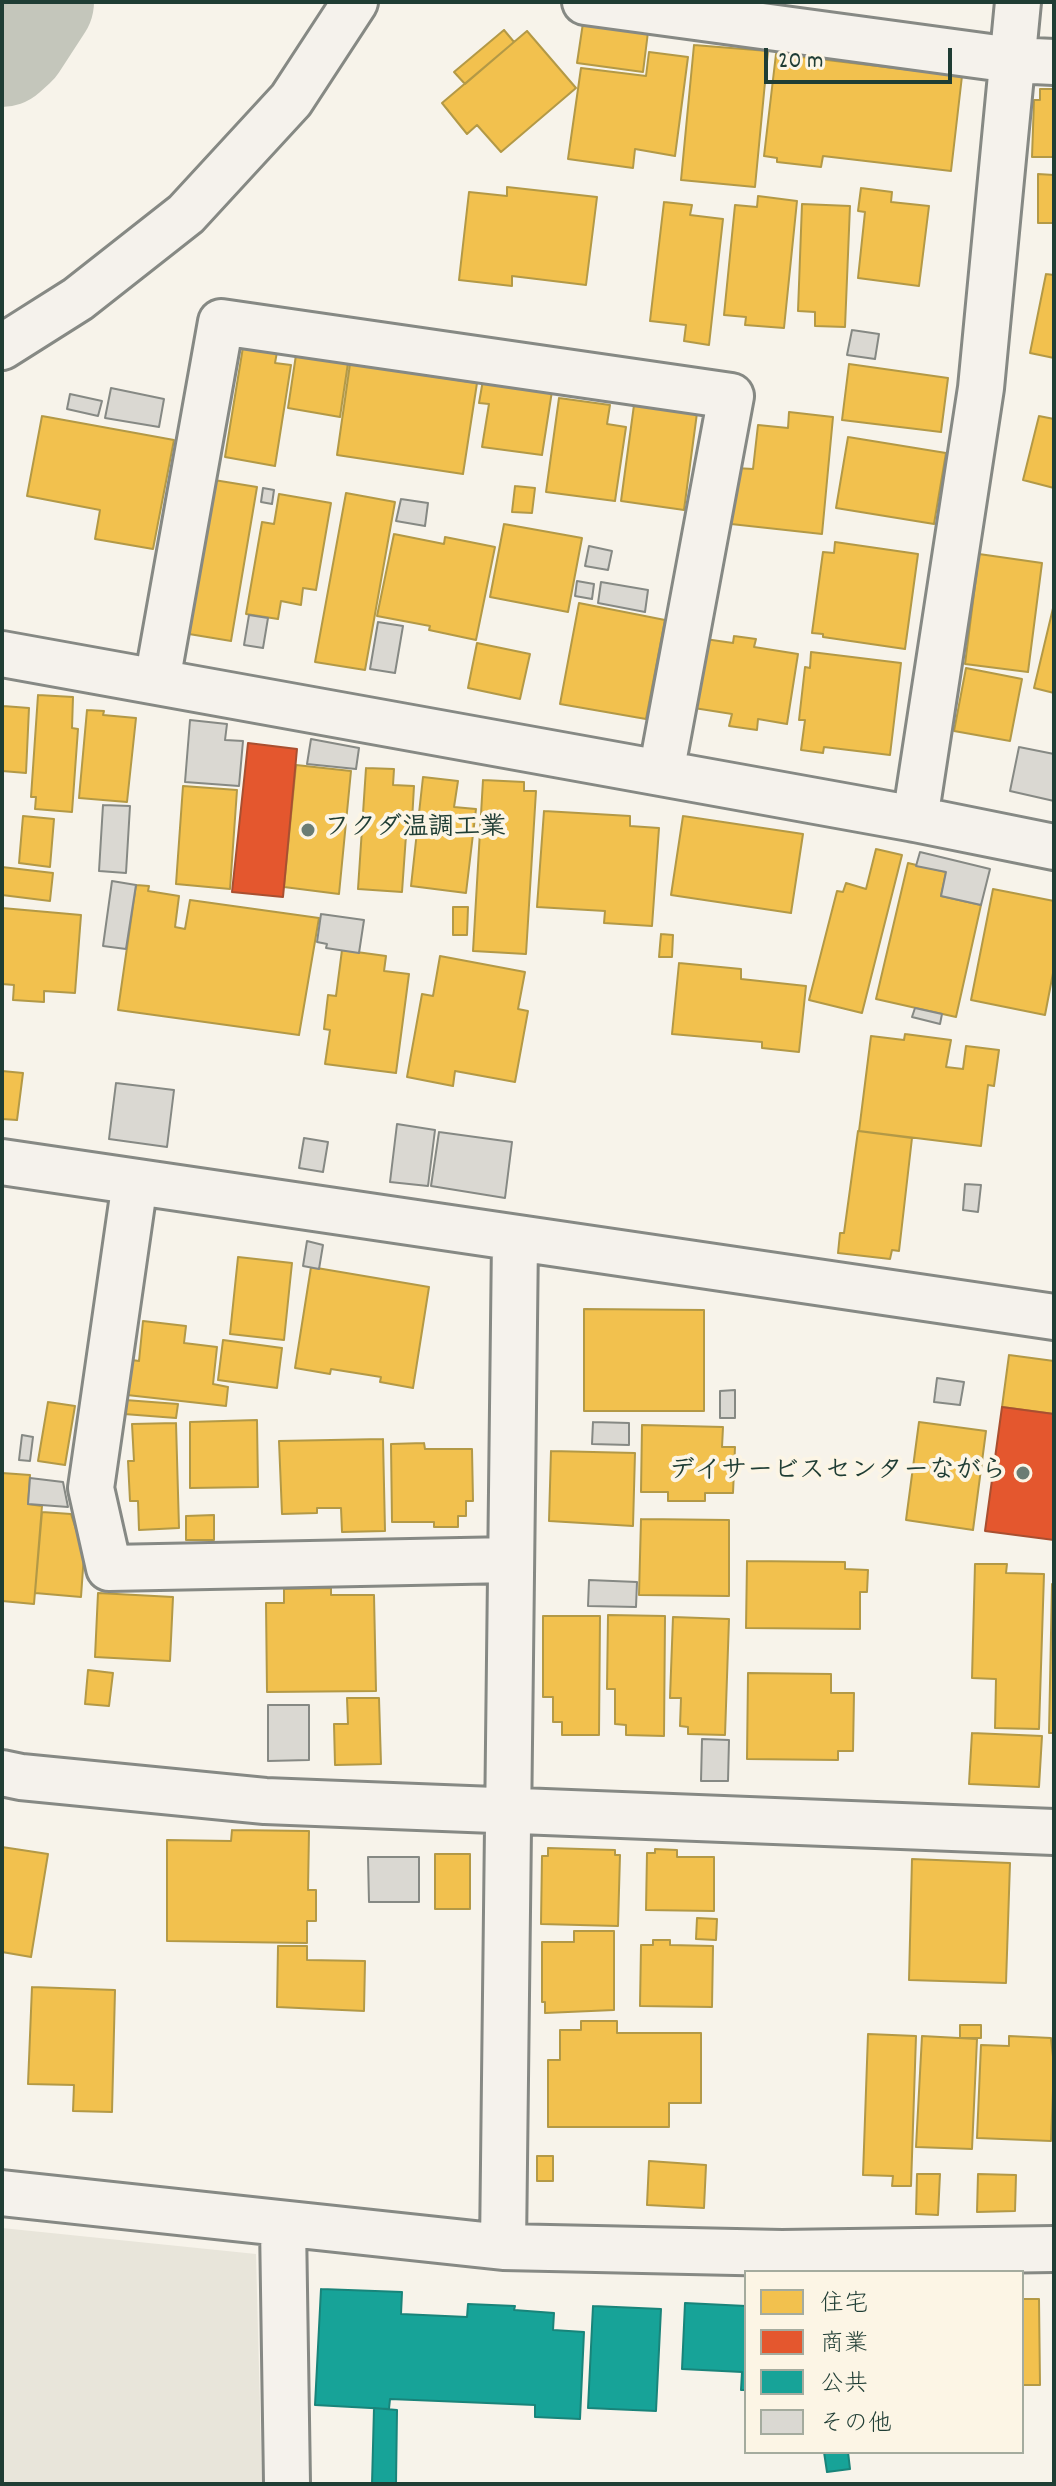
<!DOCTYPE html>
<meta charset="utf-8">
<style>
body{margin:0}
#map{position:relative;width:1056px;height:2486px;overflow:hidden;background:#f7f3ea;font-family:Dekko,"Klee One",sans-serif}
canvas{display:block}
.frame{position:absolute;inset:0;border:4px solid #1f3d34;pointer-events:none}
.legend{position:absolute;left:744px;top:2270px;width:280px;height:184px;box-sizing:border-box;background:#fcf5e5;border:2px solid #a4ab9e;margin:0;padding:10px 14px;list-style:none;font-size:24px;color:#1f3d34}
.legend li{display:flex;align-items:center;gap:16px;height:40px}
.legend b{width:40px;border:2px solid #a4ab9e}
.scale{position:absolute;left:764px;top:48px;width:188px;height:36px;box-sizing:border-box;border:4px solid #1f3d34;border-top:0;padding-left:10px;font-size:24px;line-height:28px;white-space:nowrap;color:#1f3d34;-webkit-text-stroke:6px #fcf5e5;paint-order:stroke}
</style>
<div id="map">
<canvas width="1056" height="2486"></canvas>
<div class="frame"></div>
<ul class="legend">
<li><b style="height:22px;background:#f2c14e"></b>住宅</li>
<li><b style="height:22px;background:#e4572e"></b>商業</li>
<li><b style="height:22px;background:#17a398"></b>公共</li>
<li><b style="height:22px;background:#dad8d2"></b>その他</li>
</ul>
<div class="scale">20 m</div>
</div>
<script>
const ctx = document.querySelector('canvas').getContext('2d');
ctx.lineJoin = 'round';
function fill(path, color) {
  ctx.fillStyle = color;
  ctx.fill(path, 'evenodd');
}
function toPath(rows) {
  const path = new Path2D();
  for (const r of rows) {
    path.moveTo(r[0], r[1]);
    for (let i = 2; i < r.length; i += 2) path.lineTo(r[i], r[i + 1]);
  }
  return path;
}
function trace(path, color, width, dash) {
  ctx.strokeStyle = color;
  ctx.lineWidth = width;
  ctx.lineCap = dash ? 'butt' : 'round';
  ctx.setLineDash(dash || []);
  ctx.stroke(path);
}
function drawText(font, color, halo, rows, align = 'center') {
  ctx.font = font + ' Dekko,"Klee One",sans-serif';
  ctx.lineWidth = 8;
  ctx.setLineDash([]);
  ctx.textBaseline = 'middle';
  ctx.strokeStyle = halo;
  ctx.fillStyle = color;
  for (const [text, x, y, turn = 0] of rows) {
    ctx.save();
    ctx.translate(x, y);
    ctx.rotate((+turn || 0) * Math.PI / 180);
    ctx.textAlign = isNaN(turn) ? turn : align;
    if (halo) ctx.strokeText(text, 0, 0);
    ctx.fillText(text, 0, 0);
    ctx.restore();
  }
}
fill(toPath([
 [2,2228,256,2254,262,2484,2,2484]
]), '#e8e5da');
const homes = toPath([
 [583,23,648,32,643,72,577,63,583,23],
 [504,30,514,42,465,84,454,72,504,30],
 [527,31,576,88,501,152,477,125,467,134,442,103,527,31],
 [694,45,768,51,755,187,681,180,694,45],
 [649,52,688,57,675,156,635,149,633,168,568,159,581,68,646,76,649,52],
 [776,54,962,76,951,171,823,156,821,167,777,162,777,158,764,156,776,54],
 [1040,89,1054,89,1054,157,1032,157,1034,100,1040,100,1040,89],
 [1038,174,1054,175,1054,223,1038,223,1038,174],
 [507,187,597,197,586,285,512,276,512,286,459,280,469,192,507,196,507,187],
 [861,188,892,192,891,202,929,206,919,286,858,278,865,212,858,211,861,188],
 [758,196,797,201,784,328,745,325,746,317,724,315,735,205,757,207,758,196],
 [664,202,692,205,690,215,723,219,709,345,684,341,686,325,650,321,664,202],
 [802,204,850,206,845,327,815,326,815,312,798,311,802,204],
 [1046,274,1054,275,1054,358,1030,353,1046,274],
 [243,347,277,352,275,363,291,365,275,466,225,457,243,347],
 [296,355,348,363,340,417,288,408,296,355],
 [350,364,477,383,463,474,337,455,350,364],
 [849,364,948,378,941,432,842,420,849,364],
 [483,380,552,391,542,455,482,447,489,404,479,403,483,380],
 [559,398,610,405,607,424,626,427,615,501,546,492,559,398],
 [634,405,697,413,684,510,621,501,634,405],
 [789,412,833,417,822,534,731,524,736,468,753,469,758,425,788,428,789,412],
 [42,416,174,440,153,549,95,539,100,510,27,496,42,416],
 [1039,416,1054,419,1054,488,1023,480,1039,416],
 [848,437,946,453,934,524,836,508,848,437],
 [214,480,257,487,231,641,189,634,214,480],
 [515,486,535,488,532,513,512,512,515,486],
 [346,493,395,502,365,670,315,662,346,493],
 [279,494,331,503,316,590,303,588,301,605,281,601,278,619,246,614,262,522,274,524,279,494],
 [504,524,582,538,568,612,490,597,504,524],
 [394,534,444,544,445,537,495,547,476,640,429,630,430,626,377,616,394,534],
 [835,542,918,554,905,649,823,637,823,634,812,633,823,552,834,553,835,542],
 [979,554,1042,563,1028,672,965,664,979,554],
 [579,603,665,620,646,719,560,704,579,603],
 [1054,604,1054,693,1034,688,1054,604],
 [734,636,756,639,754,647,798,654,787,724,758,719,757,730,729,726,732,714,694,708,705,639,733,643,734,636],
 [477,643,530,654,520,699,468,688,477,643],
 [811,652,901,663,890,755,824,747,823,753,801,750,805,720,799,720,805,667,810,668,811,652],
 [966,668,1022,679,1010,741,954,731,966,668],
 [2,695,3,706,29,708,26,773,2,771,2,695],
 [38,695,73,697,72,728,78,729,72,812,35,809,36,797,31,797,38,695],
 [87,710,104,711,103,715,136,718,127,802,79,798,87,710],
 [296,765,351,771,339,894,284,887,296,765],
 [366,768,394,769,393,785,414,786,412,821,407,821,402,892,358,889,366,768],
 [423,777,458,781,454,807,476,809,466,893,411,886,423,777],
 [483,780,524,782,524,791,536,791,526,954,473,951,483,780],
 [183,786,237,790,230,889,176,884,183,786],
 [544,811,630,816,630,826,659,828,652,926,604,923,605,911,537,907,544,811],
 [23,816,54,819,50,867,19,863,23,816],
 [683,816,803,834,791,913,671,895,683,816],
 [876,849,902,855,862,1013,809,1000,837,891,843,892,846,883,866,889,876,849],
 [908,863,946,872,941,896,981,905,956,1017,876,999,908,863],
 [2,867,53,873,50,901,2,895,2,867],
 [136,885,149,886,148,891,179,896,175,927,185,929,190,900,319,918,299,1035,118,1010,136,885],
 [993,889,1054,901,1054,968,1045,1015,971,1000,993,889],
 [453,907,468,907,467,935,453,935,453,907],
 [2,908,81,915,75,993,44,991,44,1002,13,1000,14,985,2,984,2,908],
 [661,934,673,935,672,957,659,957,661,934],
 [342,950,386,956,384,971,409,974,396,1073,325,1064,330,1030,324,1029,328,995,336,996,342,950],
 [440,956,525,972,518,1009,528,1011,515,1082,455,1071,453,1086,407,1077,422,994,433,996,440,956],
 [679,963,741,969,741,979,806,986,799,1052,762,1048,762,1042,672,1034,679,963],
 [905,1034,951,1040,946,1067,963,1069,966,1046,999,1050,994,1086,988,1085,981,1146,859,1131,871,1036,904,1040,905,1034],
 [2,1071,23,1073,17,1120,2,1119,2,1071],
 [858,1131,912,1138,899,1251,892,1250,890,1259,838,1253,840,1233,844,1233,858,1131],
 [238,1257,292,1263,284,1340,230,1334,238,1257],
 [311,1267,429,1287,413,1388,380,1382,381,1377,331,1369,330,1374,295,1368,311,1267],
 [584,1309,704,1310,704,1411,584,1411,584,1309],
 [143,1321,186,1326,184,1343,217,1347,213,1384,228,1387,226,1406,127,1395,132,1360,139,1361,143,1321],
 [223,1340,282,1348,277,1388,218,1380,223,1340],
 [1009,1355,1054,1361,1054,1414,1002,1407,1009,1355],
 [125,1400,178,1404,176,1418,124,1414,125,1400],
 [48,1402,75,1406,65,1465,38,1461,48,1402],
 [257,1420,258,1487,190,1488,190,1422,257,1420],
 [919,1422,986,1431,973,1530,906,1520,919,1422],
 [176,1423,179,1528,139,1530,138,1501,130,1501,128,1461,134,1461,132,1424,176,1423],
 [642,1425,723,1427,722,1447,735,1447,733,1493,705,1493,705,1501,668,1501,668,1492,641,1492,642,1425],
 [383,1439,385,1531,342,1532,341,1508,317,1508,317,1513,282,1514,279,1441,383,1439],
 [424,1443,425,1449,472,1449,473,1501,466,1501,466,1516,458,1516,458,1527,434,1527,434,1522,392,1522,391,1444,424,1443],
 [551,1451,635,1453,633,1526,549,1521,551,1451],
 [2,1473,30,1475,28,1504,42,1506,34,1604,2,1601,2,1473],
 [42,1512,71,1514,84,1554,81,1597,35,1593,42,1512],
 [214,1515,214,1540,186,1540,186,1516,214,1515],
 [641,1519,729,1520,729,1596,639,1595,641,1519],
 [747,1561,845,1562,845,1569,868,1570,867,1592,860,1592,860,1629,746,1628,747,1561],
 [975,1564,1007,1564,1006,1573,1044,1574,1039,1729,995,1728,996,1679,972,1678,975,1564],
 [1052,1584,1054,1584,1054,1733,1049,1733,1052,1584],
 [331,1588,331,1595,374,1595,376,1691,267,1692,266,1603,284,1603,284,1589,331,1588],
 [98,1593,173,1597,170,1661,95,1657,98,1593],
 [608,1615,665,1616,664,1736,626,1735,626,1725,615,1724,615,1689,607,1689,608,1615],
 [543,1616,600,1616,599,1735,562,1735,562,1722,553,1722,553,1697,543,1697,543,1616],
 [673,1617,729,1619,725,1735,688,1734,688,1727,680,1726,681,1698,670,1698,673,1617],
 [88,1670,113,1673,109,1706,85,1704,88,1670],
 [748,1673,831,1674,831,1693,854,1693,853,1751,838,1751,838,1760,747,1759,748,1673],
 [347,1698,379,1698,381,1764,335,1765,334,1724,348,1724,347,1698],
 [972,1733,1042,1736,1039,1787,969,1784,972,1733],
 [232,1830,309,1831,308,1890,316,1890,316,1921,307,1921,307,1943,167,1941,167,1840,231,1841,232,1830],
 [2,1847,48,1854,31,1957,2,1952,2,1847],
 [548,1848,615,1850,615,1855,620,1855,618,1926,541,1924,542,1856,548,1856,548,1848],
 [655,1849,677,1850,677,1857,714,1857,714,1911,646,1910,647,1853,655,1853,655,1849],
 [435,1854,470,1854,470,1909,435,1909,435,1854],
 [912,1859,1010,1863,1006,1983,909,1980,912,1859],
 [697,1918,717,1919,716,1940,696,1939,697,1918],
 [574,1931,614,1931,614,2010,545,2013,545,2002,542,2002,542,1942,574,1942,574,1931],
 [653,1940,670,1940,670,1945,713,1946,712,2007,640,2006,641,1945,653,1945,653,1940],
 [278,1946,307,1946,307,1960,365,1961,364,2011,277,2007,278,1946],
 [32,1987,115,1990,112,2112,73,2111,74,2085,28,2084,32,1987],
 [581,2021,617,2021,617,2033,701,2033,701,2103,669,2103,669,2127,548,2127,548,2060,560,2060,560,2030,581,2030,581,2021],
 [960,2025,981,2025,981,2038,960,2038,960,2025],
 [868,2034,916,2036,911,2186,892,2186,893,2176,863,2175,868,2034],
 [922,2036,977,2039,972,2149,916,2147,922,2036],
 [1009,2036,1051,2038,1054,2066,1051,2141,977,2138,981,2045,1009,2046,1009,2036],
 [537,2156,553,2156,553,2181,537,2181,537,2156],
 [649,2161,706,2165,704,2208,647,2205,649,2161],
 [917,2174,940,2174,938,2215,916,2214,917,2174],
 [978,2174,1016,2175,1015,2211,977,2212,978,2174],
 [1022,2299,1039,2299,1040,2385,1022,2385,1022,2299]
]);
fill(homes, '#f2c14e');
trace(homes, '#b39946', 2);
const shops = toPath([
 [248,743,297,749,283,897,232,892,248,743],
 [1002,1407,1054,1414,1054,1540,985,1531,1002,1407]
]);
fill(shops, '#e4572e');
trace(shops, '#a94f30', 2);
const public = toPath([
 [321,2289,402,2292,401,2314,467,2317,468,2304,515,2306,514,2310,554,2313,553,2330,584,2332,580,2419,535,2417,535,2405,390,2399,389,2409,315,2405,321,2289],
 [685,2303,746,2306,746,2390,741,2390,742,2372,682,2369,685,2303],
 [593,2306,661,2309,656,2411,588,2408,593,2306],
 [374,2408,397,2410,396,2484,372,2484,374,2408],
 [824,2452,848,2452,850,2469,827,2472,824,2452]
]);
fill(public, '#17a398');
trace(public, '#19847a', 2);
trace(toPath([
 [2,51,12,42,38,2]
]), '#c4c6bb', 112);
const building = toPath([
 [852,330,879,334,875,359,847,355,852,330],
 [111,388,164,399,159,427,105,418,111,388],
 [70,394,102,401,98,416,67,409,70,394],
 [263,488,274,490,272,504,261,502,263,488],
 [401,499,428,503,425,526,396,521,401,499],
 [589,546,612,551,608,570,585,566,589,546],
 [577,581,594,584,592,599,575,596,577,581],
 [601,582,648,590,645,612,598,603,601,582],
 [249,615,268,618,263,648,244,645,249,615],
 [378,622,403,626,395,673,370,669,378,622],
 [190,720,227,724,225,740,243,741,239,786,185,782,190,720],
 [311,739,359,748,356,769,307,764,311,739],
 [1019,747,1054,754,1054,801,1010,791,1019,747],
 [103,805,130,806,126,873,99,871,103,805],
 [920,852,990,869,981,905,941,896,946,872,916,866,920,852],
 [112,881,136,885,126,949,103,946,112,881],
 [321,914,364,920,359,953,326,948,327,944,317,942,321,914],
 [915,1008,942,1014,940,1024,912,1017,915,1008],
 [116,1083,174,1090,167,1147,109,1139,116,1083],
 [397,1124,435,1130,428,1186,390,1182,397,1124],
 [439,1132,512,1142,505,1198,431,1186,439,1132],
 [304,1138,328,1142,323,1172,299,1168,304,1138],
 [965,1184,981,1185,978,1212,963,1210,965,1184],
 [307,1241,323,1245,319,1269,303,1266,307,1241],
 [937,1378,964,1382,960,1405,934,1402,937,1378],
 [735,1390,735,1418,720,1418,720,1391,735,1390],
 [593,1422,629,1423,629,1445,592,1444,593,1422],
 [22,1435,33,1437,30,1461,19,1460,22,1435],
 [30,1478,63,1482,68,1507,28,1504,30,1478],
 [589,1580,637,1582,636,1607,588,1606,589,1580],
 [268,1705,309,1705,309,1760,268,1761,268,1705],
 [702,1739,729,1740,728,1781,701,1781,702,1739],
 [368,1857,419,1857,419,1902,369,1902,368,1857]
]);
fill(building, '#dad8d2');
trace(building, '#868984', 2);
const minor = toPath([
 [585,2,1012,60,1054,62],
 [2,347,78,299,186,214,291,100,355,2],
 [2,654,915,819,1054,847],
 [157,681,221,322,731,396,661,773],
 [915,819,981,388,1018,2],
 [2,1162,1054,1317],
 [135,1182,91,1488,109,1568,511,1560],
 [2,1773,21,1777,265,1801,1054,1832],
 [2,2193,503,2247,782,2253,1054,2249],
 [283,2225,287,2484],
 [503,2247,515,1239]
]);
trace(minor, '#868984', 50);
trace(minor, '#f5f2ec', 44);
for (const [x, y, r, color] of [
 [308,830,8,"#6b7d74"],
 [1023,1473,8,"#6b7d74"]
]) {
  const dot = new Path2D();
  dot.arc(x, y, r, 0, 2 * Math.PI);
  ctx.fillStyle = color;
  ctx.fill(dot);
  trace(dot, '#fcf5e5', 3);
}
drawText('bold 26px', '#1f3d34', '#fcf5e5', [
 ["フクダ温調工業",324,830],
 ["デイサービスセンターながら",1007,1473,"right"]
], 'left');
</script>
